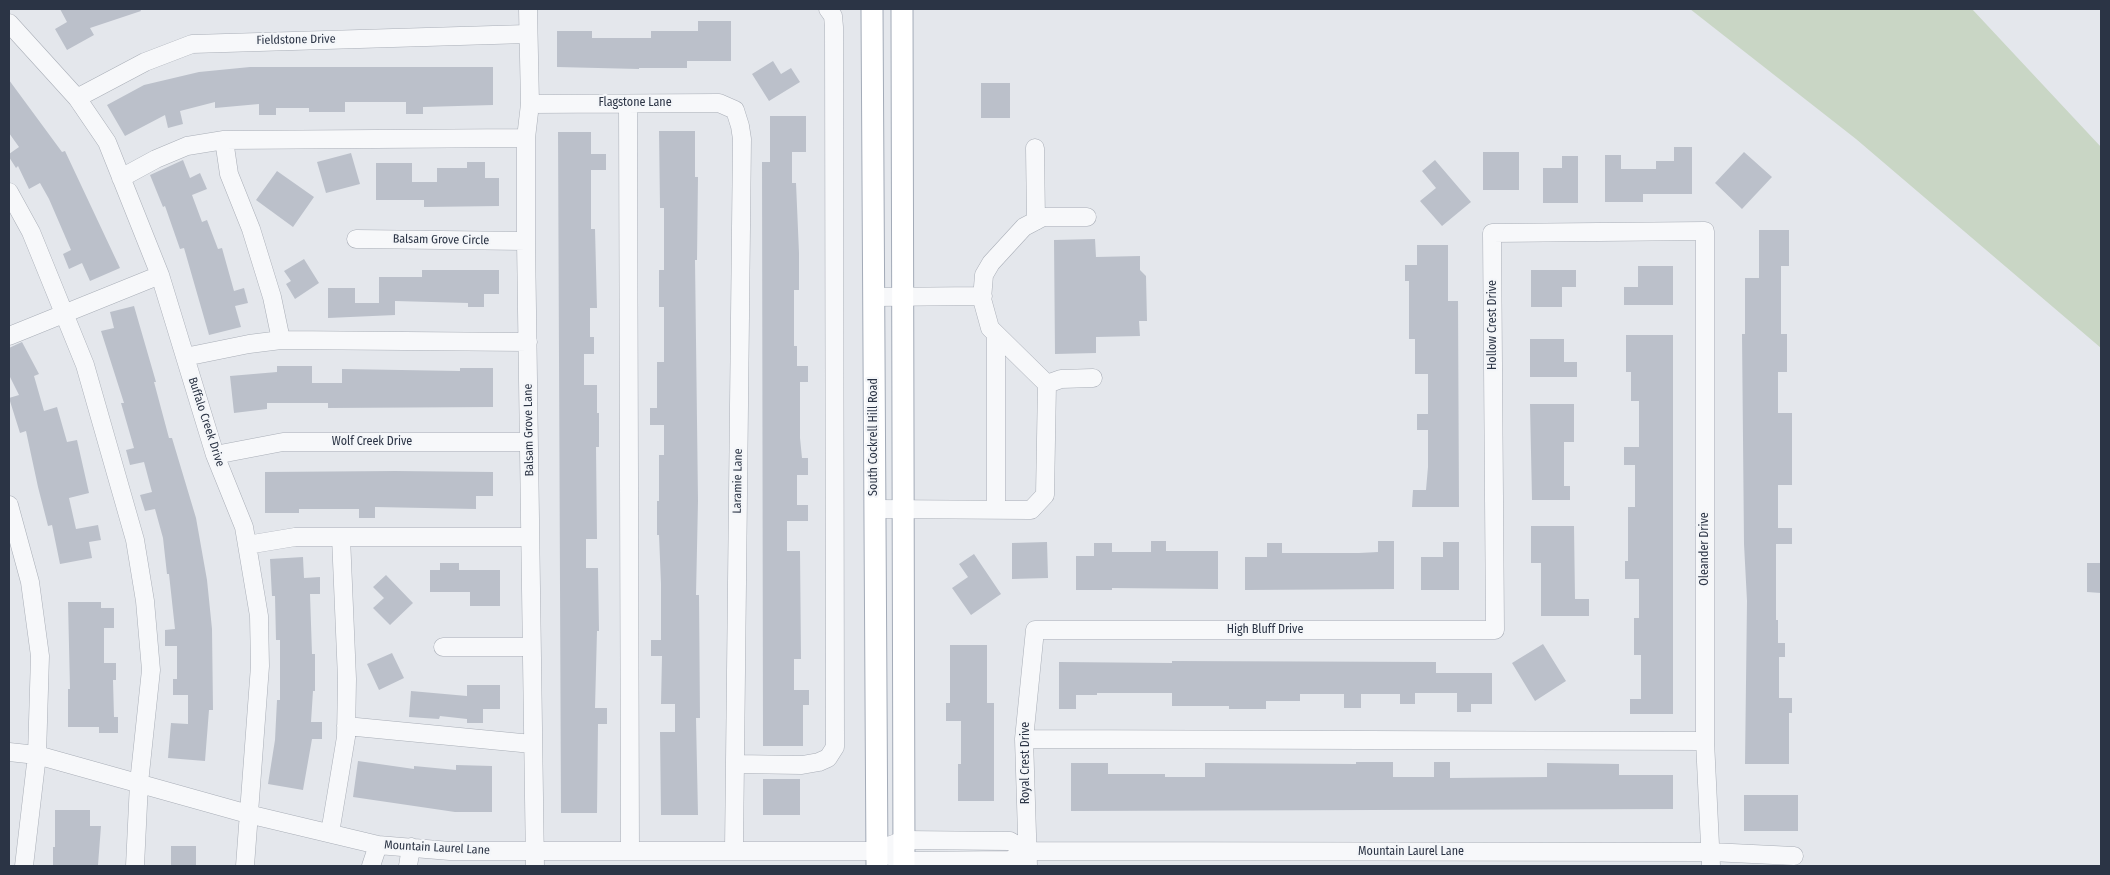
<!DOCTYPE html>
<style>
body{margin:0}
#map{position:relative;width:2110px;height:875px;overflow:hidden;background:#e4e7ec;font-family:"Fira Sans Condensed",sans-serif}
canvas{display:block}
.frame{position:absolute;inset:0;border:10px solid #2b3445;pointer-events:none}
</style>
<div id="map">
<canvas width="2110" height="875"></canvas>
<div class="frame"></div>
</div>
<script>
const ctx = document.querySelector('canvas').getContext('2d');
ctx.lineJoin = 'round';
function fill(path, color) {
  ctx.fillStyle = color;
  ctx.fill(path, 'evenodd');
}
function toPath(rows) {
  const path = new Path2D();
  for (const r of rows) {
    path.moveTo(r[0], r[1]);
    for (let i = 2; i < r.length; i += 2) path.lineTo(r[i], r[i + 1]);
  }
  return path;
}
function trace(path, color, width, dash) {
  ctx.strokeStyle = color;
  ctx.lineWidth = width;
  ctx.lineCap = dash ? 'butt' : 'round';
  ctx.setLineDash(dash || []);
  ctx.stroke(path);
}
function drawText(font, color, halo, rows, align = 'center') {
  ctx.font = font + ' "Fira Sans Condensed",sans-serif';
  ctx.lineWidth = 4.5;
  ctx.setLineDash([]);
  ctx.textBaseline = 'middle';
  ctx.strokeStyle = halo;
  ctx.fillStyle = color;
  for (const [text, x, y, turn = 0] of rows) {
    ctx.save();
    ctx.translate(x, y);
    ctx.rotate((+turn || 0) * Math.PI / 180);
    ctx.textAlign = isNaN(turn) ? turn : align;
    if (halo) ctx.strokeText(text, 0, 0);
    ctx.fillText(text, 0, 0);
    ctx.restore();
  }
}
fill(toPath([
 [1690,9,1972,9,2101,147,2101,348,1856,139]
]), '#c9d6c5');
fill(toPath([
 [60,9,140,9,141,11,90,28,94,35,67,50,55,29,67,22],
 [698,21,731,21,731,61,687,61,687,68,639,68,639,69,557,67,557,31,592,31,592,38,651,38,651,31,698,31],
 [773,61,781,74,791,68,800,82,769,101,752,74],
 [250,67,493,67,493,105,423,107,423,114,406,114,406,102,345,102,345,112,309,112,309,108,276,108,276,115,259,115,259,104,215,108,215,102,180,111,183,124,168,128,165,115,125,136,107,105,144,85,199,72],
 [9,80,62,152,65,151,120,268,90,281,82,263,69,269,63,254,71,250,49,199,40,183,29,189,18,166,16,168,9,157,9,154,19,147,9,133],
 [981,83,1010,83,1010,118,981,118],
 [770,116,806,116,806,152,792,152,792,183,796,183,799,253,799,290,794,290,794,346,797,346,797,366,808,366,808,382,800,382,800,438,802,458,808,458,808,475,797,475,797,505,808,505,808,521,787,521,787,551,800,551,801,659,794,659,794,690,809,690,809,705,803,705,803,746,763,746,762,162,770,162],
 [659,131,695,131,695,177,698,177,697,260,695,260,698,501,696,595,699,595,700,718,696,718,698,815,661,815,660,732,675,732,675,704,661,704,662,656,651,656,651,640,661,640,661,584,659,535,657,535,657,501,659,501,659,455,664,455,664,425,650,425,650,408,657,408,657,362,664,362,664,307,659,307,659,270,664,270,664,208,660,208],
 [558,132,591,132,591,154,606,154,606,170,591,170,591,229,595,229,597,308,590,308,590,337,594,337,594,354,584,354,584,385,597,385,597,413,599,413,599,447,596,447,597,539,586,539,586,568,598,568,599,631,597,631,595,708,607,708,607,724,598,724,597,813,561,813],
 [1674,147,1692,147,1692,194,1643,194,1643,202,1605,202,1605,155,1621,155,1621,169,1656,169,1656,161,1674,161],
 [1483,152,1519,152,1519,190,1483,190],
 [1744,152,1772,177,1742,209,1715,183],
 [351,153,360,184,326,193,317,162],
 [1562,156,1578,156,1578,203,1543,203,1543,168,1562,168],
 [183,160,190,178,200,173,207,189,192,195,202,222,207,220,218,249,222,248,234,291,244,288,248,303,235,306,241,327,209,335,184,248,180,249,165,206,163,207,150,175],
 [1435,160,1471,202,1442,226,1420,201,1436,188,1422,171],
 [467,162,485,162,485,178,499,178,499,206,424,207,424,200,376,200,376,163,412,163,412,182,437,182,437,168,467,168],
 [277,171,314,197,293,227,256,200],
 [1759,230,1789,230,1789,266,1781,266,1781,334,1787,334,1787,372,1778,372,1778,413,1792,413,1792,485,1778,485,1778,528,1792,528,1792,544,1776,544,1776,620,1778,620,1778,643,1785,643,1785,657,1779,657,1779,698,1792,698,1792,713,1789,713,1789,764,1745,764,1747,601,1744,544,1742,334,1745,334,1745,278,1759,278],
 [1095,239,1096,257,1140,256,1140,270,1146,276,1147,321,1139,321,1140,336,1096,337,1096,353,1055,354,1054,240],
 [1417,245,1448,245,1448,301,1458,301,1459,507,1412,507,1413,490,1426,490,1428,467,1428,430,1417,430,1417,414,1428,414,1428,374,1415,374,1415,339,1409,339,1409,281,1405,281,1405,265,1417,265],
 [304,259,319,283,295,299,286,284,291,281,284,271],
 [1638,266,1673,266,1673,305,1624,305,1624,287,1638,287],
 [422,270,499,270,499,294,484,294,484,307,468,307,468,303,395,301,395,315,328,318,328,288,355,288,355,303,379,303,379,277,422,277],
 [1531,270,1576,270,1576,287,1562,287,1562,307,1531,307],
 [134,306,156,382,154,382,169,438,172,438,196,518,207,580,212,629,213,710,209,710,205,761,168,758,171,723,188,724,188,695,173,695,173,679,177,679,177,646,165,646,165,630,175,629,169,574,167,574,163,538,155,509,145,511,140,495,152,492,144,462,130,465,126,450,134,448,121,403,124,403,101,331,114,328,110,312],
 [1626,335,1673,335,1673,714,1630,714,1630,699,1641,699,1641,655,1634,655,1634,618,1639,618,1639,579,1625,579,1625,561,1628,561,1628,507,1635,507,1635,465,1624,465,1624,447,1639,447,1639,401,1631,401,1631,372,1626,372],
 [1530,339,1564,339,1564,362,1577,362,1577,377,1530,377],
 [22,342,39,374,34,376,44,411,57,407,67,442,77,440,89,493,69,498,76,529,98,525,101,540,89,542,92,558,60,564,52,525,48,526,38,487,26,431,20,433,9,398,19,395,9,375,9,348],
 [277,366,312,366,312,383,342,383,342,369,460,371,460,368,493,368,493,407,328,408,328,403,267,403,267,409,234,413,230,376,277,372],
 [1530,404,1574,404,1574,442,1564,442,1564,486,1570,486,1570,500,1532,500],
 [395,471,493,472,493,496,476,496,476,509,375,507,375,518,359,518,359,509,299,509,299,513,265,513,265,472],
 [1531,526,1574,526,1575,599,1589,599,1589,616,1541,616,1541,563,1531,563],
 [1151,541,1166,541,1166,551,1218,551,1218,589,1112,588,1112,590,1076,590,1076,556,1094,556,1094,543,1112,543,1112,552,1151,552],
 [1378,541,1394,541,1394,589,1245,590,1245,557,1267,557,1267,543,1282,543,1282,553,1359,553,1378,552],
 [1047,542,1048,578,1012,579,1012,543],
 [1443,542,1459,542,1459,590,1421,590,1421,557,1443,557],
 [974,554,1001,594,971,615,952,588,968,577,959,564],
 [303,557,304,578,320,577,320,594,310,594,312,654,315,654,315,691,313,691,311,722,322,722,322,739,312,739,303,790,268,784,275,740,277,700,280,700,280,640,276,640,275,596,272,596,270,559],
 [440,563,459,563,459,570,500,570,500,606,470,606,470,592,430,592,430,570,440,570],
 [2087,563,2101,563,2101,593,2087,592],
 [386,575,413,603,390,625,373,608,384,598,373,587],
 [68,602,101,602,101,608,114,608,114,628,104,628,104,663,116,663,116,680,113,680,114,717,118,717,118,733,99,733,99,727,68,727,68,689,70,689],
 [1543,644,1566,681,1535,701,1512,663],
 [950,645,987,645,987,703,994,703,994,801,958,801,958,764,961,764,961,721,946,721,946,703,950,703],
 [392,653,404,678,379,690,367,664],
 [1172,661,1436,662,1436,673,1492,673,1492,704,1471,704,1471,712,1457,712,1457,693,1415,693,1415,704,1400,704,1400,694,1361,694,1361,708,1344,708,1344,694,1300,694,1300,701,1266,701,1266,709,1229,709,1229,706,1172,706,1172,693,1097,693,1097,695,1076,695,1076,709,1059,709,1059,662,1172,663],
 [467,685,500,685,500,709,483,709,483,723,467,723,467,719,440,716,439,719,409,717,411,691,467,696],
 [358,761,414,769,414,766,456,770,456,765,492,766,492,812,455,812,353,797],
 [1356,762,1393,762,1393,777,1434,777,1434,762,1450,762,1450,778,1547,777,1547,763,1619,764,1619,775,1673,775,1673,809,1071,811,1071,763,1108,763,1108,774,1165,774,1165,777,1205,777,1205,763,1356,764],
 [763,779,800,779,800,815,763,815],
 [1744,795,1798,795,1798,831,1744,831],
 [55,810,90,810,90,826,101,826,98,865,53,866,53,847,55,847],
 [171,846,196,846,196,866,171,866]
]), '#bbc0ca');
const minor = toPath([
 [528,9,530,104,526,138,526,241,535,866],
 [9,23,77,98,107,142,160,275,215,455,244,527,259,616,260,666,245,866],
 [77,98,145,62,192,44,527,34],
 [530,104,719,103,735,110,740,126,742,139,734,849],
 [628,104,630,850],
 [224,140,229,174,251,229,272,297,281,340],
 [1035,148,1036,221],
 [121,178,156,159,187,146,224,140,526,138],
 [9,192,31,232,85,365,135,540,145,601,151,670,139,783,135,866],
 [356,239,526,241],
 [874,297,983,296],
 [9,336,160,275],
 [996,336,996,510],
 [185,357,249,344,281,340,528,342],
 [1047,384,1061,379,1093,378],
 [215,455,283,442,529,442],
 [9,505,30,582,40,656,37,755,24,866],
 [875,509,1031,510,1045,495,1047,384,990,328,982,299,984,275,991,263,1024,227,1043,217,1087,217],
 [247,545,295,537,530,537],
 [443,647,531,647],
 [346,726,532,744],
 [1024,739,1705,741],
 [9,752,37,755,248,814,378,845,450,851,877,851,904,861,1010,860,1028,851,1711,852,1794,856],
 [735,764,802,765,819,762,828,758,835,747,834,27,833,16,828,9],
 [330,833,346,737,347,679,341,537],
 [891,845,904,840,1010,841,1028,851],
 [371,866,378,845],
 [408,866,411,847],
 [1028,866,1024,739,1035,630,1495,630,1492,233,1705,231,1705,741,1711,866]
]);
const major = toPath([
 [872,9,877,866],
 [902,9,904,866]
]);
trace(minor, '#a9aeb7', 19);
trace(major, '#a3abb8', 23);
trace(minor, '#f7f8fa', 18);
trace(major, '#fff', 21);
drawText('12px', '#2b3445', '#f4f6f9', [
 ["Fieldstone Drive",296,40,-1],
 ["Flagstone Lane",635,103],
 ["Balsam Grove Circle",441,240,1],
 ["Hollow Crest Drive",1493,325,-90],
 ["Buffalo Creek Drive",206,422,72],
 ["Balsam Grove Lane",529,430,-91],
 ["South Cockrell Hill Road",874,437,-90],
 ["Wolf Creek Drive",372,442],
 ["Laramie Lane",738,481,-89],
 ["Oleander Drive",1705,549,-90],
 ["High Bluff Drive",1265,630],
 ["Royal Crest Drive",1026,763,-90],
 ["Mountain Laurel Lane",437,848,3],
 ["Mountain Laurel Lane",1411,852]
]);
</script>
